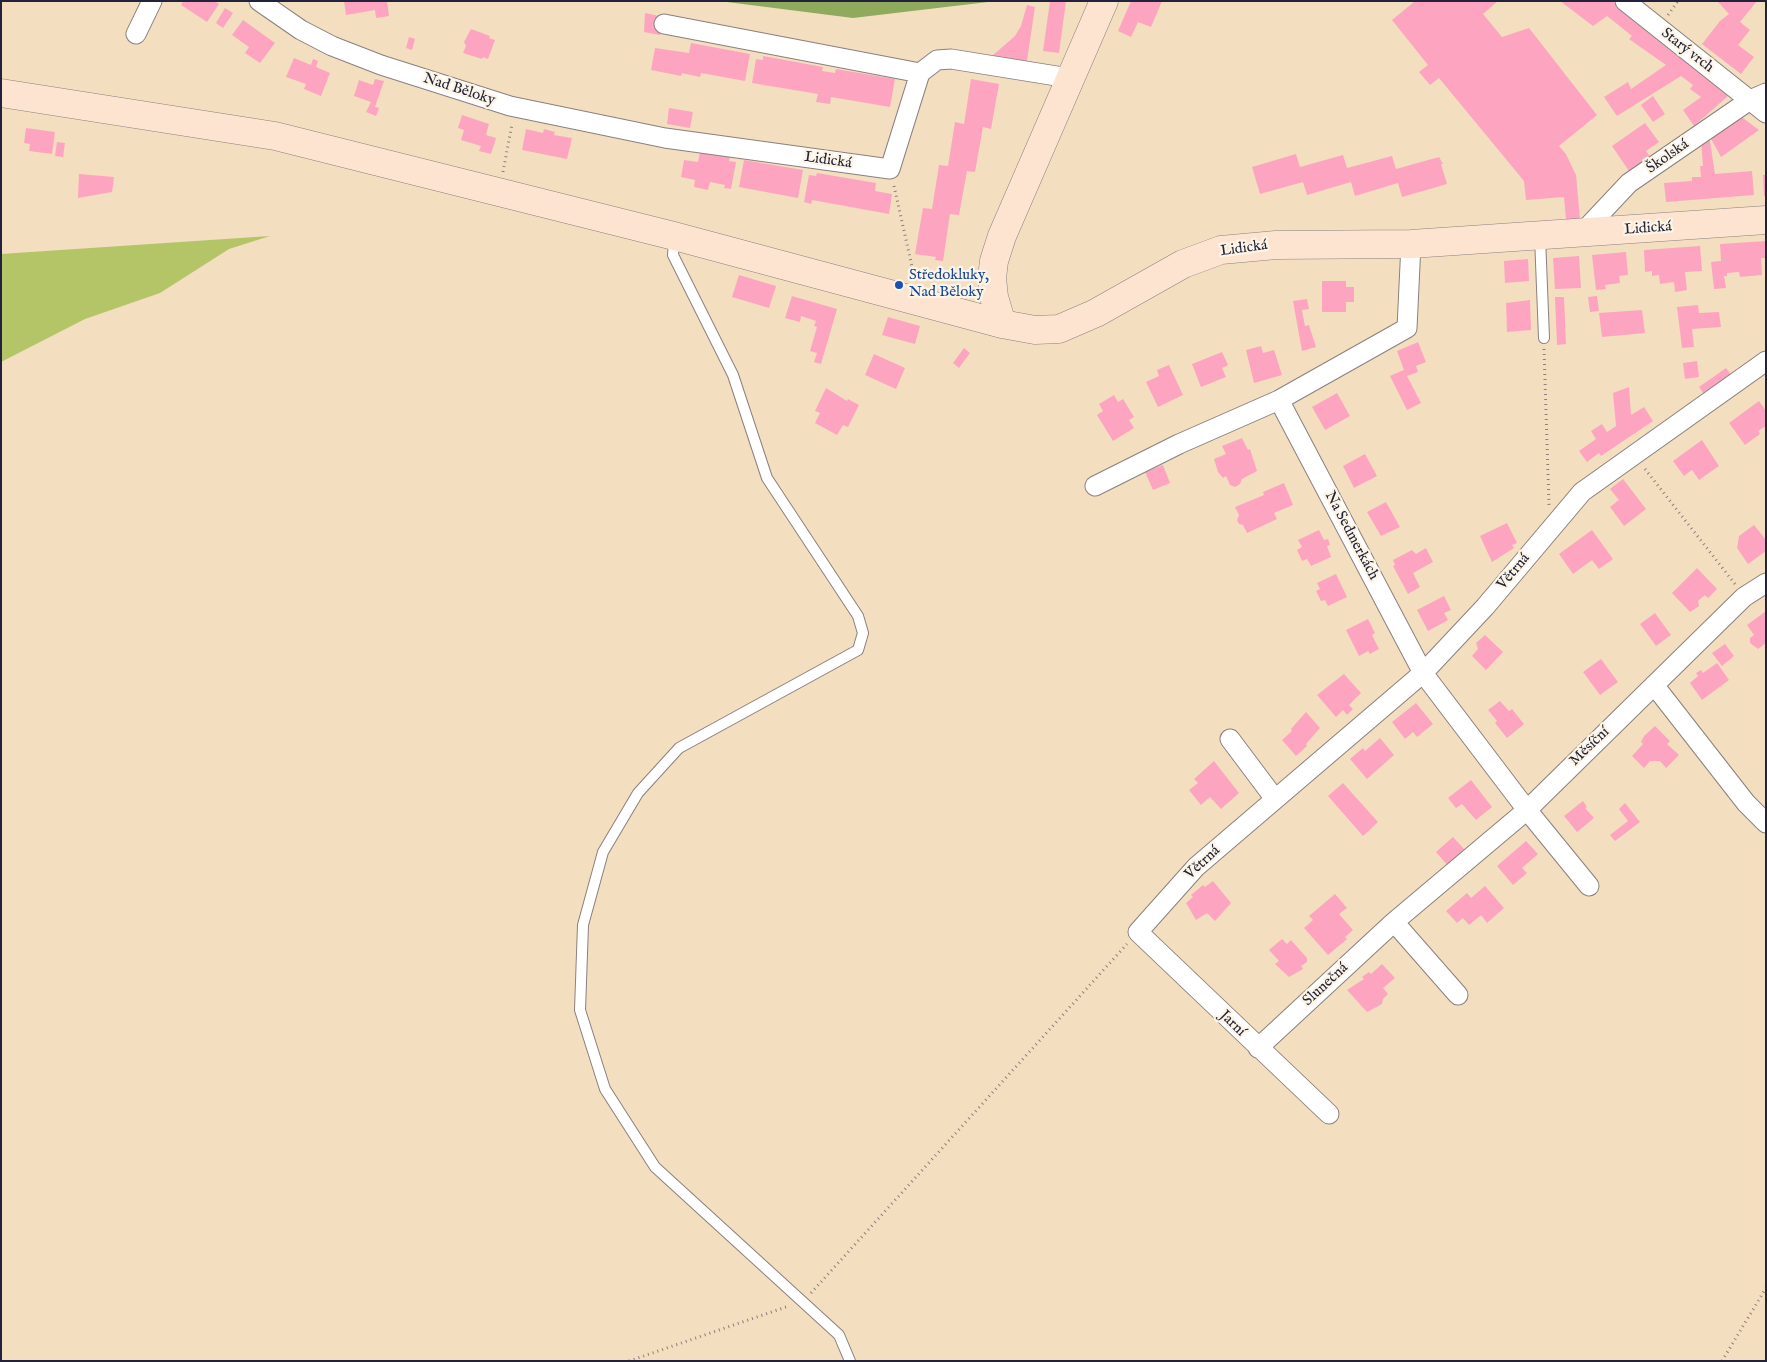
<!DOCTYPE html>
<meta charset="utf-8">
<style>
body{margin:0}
#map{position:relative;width:1767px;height:1362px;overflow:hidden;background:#f3dec0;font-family:"IM FELL English",serif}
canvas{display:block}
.frame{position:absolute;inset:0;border:2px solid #22223b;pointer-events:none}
</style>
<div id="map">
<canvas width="1767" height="1362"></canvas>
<div class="frame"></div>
</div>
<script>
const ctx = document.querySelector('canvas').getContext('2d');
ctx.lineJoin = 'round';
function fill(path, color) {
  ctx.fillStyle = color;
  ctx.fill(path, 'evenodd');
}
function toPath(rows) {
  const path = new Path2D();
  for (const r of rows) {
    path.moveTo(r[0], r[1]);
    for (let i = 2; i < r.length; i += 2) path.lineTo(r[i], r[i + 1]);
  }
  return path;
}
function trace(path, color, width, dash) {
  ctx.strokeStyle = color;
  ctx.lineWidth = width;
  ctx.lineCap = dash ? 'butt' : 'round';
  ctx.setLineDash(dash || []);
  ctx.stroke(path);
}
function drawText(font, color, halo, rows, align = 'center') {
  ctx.font = font + ' "IM FELL English",serif';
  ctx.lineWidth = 4.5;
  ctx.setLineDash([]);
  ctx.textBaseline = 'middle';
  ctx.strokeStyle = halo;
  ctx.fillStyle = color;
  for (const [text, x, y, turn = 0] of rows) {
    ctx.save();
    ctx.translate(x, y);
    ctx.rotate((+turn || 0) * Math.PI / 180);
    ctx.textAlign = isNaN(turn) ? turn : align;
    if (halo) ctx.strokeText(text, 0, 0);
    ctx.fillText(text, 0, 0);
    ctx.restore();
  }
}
fill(toPath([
 [270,236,229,249,160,293,85,319,1,362,1,254]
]), '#b4c568');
fill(toPath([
 [719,1,988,1,988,2,853,18]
]), '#8faa5c');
fill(toPath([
 [183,1,215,1,219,4,207,22,181,5],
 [344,1,387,1,389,16,376,18,375,10,346,15],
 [1050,1,1066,1,1059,53,1043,51],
 [1131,1,1162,1,1151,27,1138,22,1131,37,1118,31],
 [1415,1,1498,1,1483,14,1502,37,1529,28,1597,115,1559,146,1566,154,1576,175,1580,219,1566,220,1564,197,1526,200,1524,181,1439,78,1430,85,1419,72,1428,65,1392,20],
 [1560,1,1612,1,1663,41,1661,42,1728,90,1728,96,1694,126,1683,110,1701,97,1690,89,1693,85,1681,76,1617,116,1604,97,1628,82,1631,89,1666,65,1629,39,1632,36,1607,16,1593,26],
 [1717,1,1757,1,1740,22,1750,30,1738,45,1754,57,1741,74,1702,44,1720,21,1729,14],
 [1027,5,1035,7,1027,61,992,56,1015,36,1021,26],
 [225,8,233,13,223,28,216,23],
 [645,13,664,17,660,35,644,32],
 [243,20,275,43,260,63,245,53,249,47,232,35],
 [471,29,490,36,489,38,495,40,488,59,483,57,482,59,463,53,466,46,464,42],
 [409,37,415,39,412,50,406,48],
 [691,43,750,54,745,81,701,73,700,77,682,73,681,76,651,70,655,48,689,53],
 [763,56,823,67,822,71,835,73,836,69,895,79,890,107,831,97,830,104,816,102,818,94,752,83,756,59,763,60],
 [294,58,311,65,313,59,318,61,316,67,330,73,321,96,304,89,306,84,286,77],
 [375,79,384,81,375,107,379,108,376,116,366,112,371,102,354,96,359,80,373,85],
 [971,79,999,84,991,129,983,127,975,172,967,171,959,215,950,214,943,261,935,260,936,257,915,254,923,208,932,209,939,165,948,166,955,122,964,124],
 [1653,96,1665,114,1653,122,1641,105],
 [669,108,693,112,690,128,667,124],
 [462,115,489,124,486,135,496,138,491,154,479,151,481,146,461,140,464,130,458,128],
 [1739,115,1759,130,1721,157,1709,135,1715,174,1752,171,1754,195,1666,202,1664,183,1692,181,1692,177,1701,177,1700,166,1703,166,1701,140],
 [1645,123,1659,142,1646,151,1651,158,1631,174,1612,146],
 [26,128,55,132,52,154,29,151,30,144,24,143],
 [526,129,543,133,544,129,555,132,554,135,572,138,567,159,522,150],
 [57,142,65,143,63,157,55,156],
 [700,152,730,157,729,161,736,162,731,189,724,188,725,185,710,182,708,190,694,187,695,180,681,177,684,160,698,162],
 [1296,154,1300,167,1343,155,1347,168,1392,156,1396,169,1439,157,1443,164,1441,164,1447,184,1402,197,1398,183,1355,196,1351,182,1307,195,1303,182,1260,194,1252,167],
 [744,160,803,170,798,198,739,187],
 [817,173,876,183,875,191,892,194,889,214,812,200,811,204,804,202,809,175,816,176],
 [79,174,114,177,112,192,78,198],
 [1763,175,1766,175,1766,196,1764,196],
 [1766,241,1766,258,1761,258,1762,275,1740,277,1739,272,1727,273,1727,276,1724,276,1726,288,1714,289,1711,262,1721,261,1720,244],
 [1700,246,1702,271,1685,272,1687,290,1675,292,1674,282,1660,284,1659,275,1652,276,1652,271,1645,272,1644,250],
 [1626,252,1628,275,1619,276,1620,283,1605,285,1606,289,1596,290,1592,255],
 [1579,256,1581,288,1555,289,1553,258],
 [1528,259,1529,281,1505,283,1504,261],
 [739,275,776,286,769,308,732,297],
 [1322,281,1346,281,1346,287,1354,287,1354,302,1346,302,1346,312,1322,312],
 [792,296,837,309,821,364,814,362,817,353,810,351,817,327,814,326,816,321,801,316,800,322,785,318],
 [1597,296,1599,311,1590,312,1588,297],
 [1555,297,1564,297,1566,344,1557,345],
 [1307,299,1309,309,1302,310,1305,326,1309,325,1316,347,1302,351,1293,301],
 [1530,300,1531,330,1507,332,1506,303],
 [1698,305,1699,313,1719,312,1721,327,1692,329,1694,347,1682,348,1677,307],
 [1642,310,1645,333,1602,337,1599,313],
 [888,317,920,326,915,344,882,335],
 [1418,342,1426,362,1416,366,1418,372,1407,376,1421,403,1407,410,1390,376,1404,370,1397,351],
 [1261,346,1263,353,1274,350,1282,375,1254,383,1246,350],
 [964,348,970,353,959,368,953,363],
 [1222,352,1228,365,1222,368,1226,377,1201,387,1192,364],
 [874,354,905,368,896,389,865,375],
 [1697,361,1699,377,1685,379,1683,363],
 [1169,365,1183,395,1158,407,1146,382,1159,376,1157,370],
 [1726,368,1732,376,1704,394,1699,387],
 [1629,387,1631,415,1644,407,1653,421,1601,456,1599,453,1587,462,1579,451,1596,439,1591,431,1602,424,1607,432,1616,426,1613,393],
 [826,388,847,401,848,399,859,405,848,427,843,425,837,435,815,423,820,413,815,411],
 [1337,393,1350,416,1325,430,1312,407],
 [1114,395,1118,402,1123,399,1134,417,1129,420,1134,428,1113,441,1097,415,1103,411,1099,404],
 [1759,401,1766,411,1766,426,1758,431,1760,434,1745,445,1729,423],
 [1242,438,1248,450,1250,449,1257,471,1242,479,1240,484,1235,487,1230,485,1226,476,1223,478,1218,472,1214,459,1226,454,1222,446],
 [1702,440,1719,466,1699,480,1692,470,1684,476,1673,461],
 [1365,454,1377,476,1354,488,1343,466],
 [1163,465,1170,483,1153,490,1145,472],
 [1623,479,1646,509,1624,526,1610,507,1619,500,1610,489],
 [1284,483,1293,505,1274,513,1277,519,1247,533,1243,525,1239,524,1237,520,1239,515,1235,507,1264,495,1263,492],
 [1386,502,1400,527,1381,536,1367,512],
 [1507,523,1517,543,1512,545,1514,548,1492,562,1480,536],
 [1754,525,1766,540,1766,551,1748,564,1737,548,1739,536],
 [1319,530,1324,540,1328,539,1330,545,1327,546,1331,557,1311,566,1307,559,1302,561,1297,550,1302,547,1298,540],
 [1592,530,1613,559,1599,569,1592,560,1573,574,1559,554],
 [1426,548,1433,562,1413,573,1420,587,1408,594,1393,566,1395,565,1393,560,1412,550,1416,554],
 [1697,568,1717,589,1708,598,1705,595,1698,601,1699,606,1690,612,1672,593],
 [1336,574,1347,597,1328,606,1325,600,1321,601,1316,591,1320,589,1317,583],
 [1444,596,1451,610,1444,613,1448,620,1428,631,1417,610],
 [1766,611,1766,643,1758,649,1750,643,1750,638,1754,635,1747,625],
 [1655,613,1671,635,1656,646,1640,624],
 [1368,619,1375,633,1372,635,1379,649,1370,654,1368,651,1359,656,1346,630],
 [1485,635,1503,652,1486,670,1472,656,1478,649,1476,643],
 [1725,644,1734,656,1722,666,1712,653],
 [1601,659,1618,682,1600,695,1583,672],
 [1717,663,1729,680,1702,700,1690,683,1698,676,1696,673,1701,670,1703,673],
 [1344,674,1361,693,1349,705,1353,709,1347,715,1343,710,1336,717,1317,695],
 [1500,701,1509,711,1512,709,1524,724,1507,738,1495,723,1497,721,1488,710],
 [1416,703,1433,724,1417,737,1413,732,1405,739,1392,722],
 [1306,712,1320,728,1306,744,1307,746,1296,756,1282,740,1292,731,1291,729],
 [1655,726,1670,741,1667,744,1679,755,1666,768,1660,761,1650,761,1644,768,1632,756,1643,744,1641,742,1644,736],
 [1380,738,1394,755,1367,779,1350,759,1363,748,1365,751],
 [1214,761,1239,793,1221,809,1210,797,1201,805,1189,790,1198,783,1194,779],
 [1471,780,1492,807,1476,820,1462,804,1456,808,1448,798],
 [1343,783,1378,822,1363,836,1328,796],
 [1583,801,1587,807,1585,808,1594,818,1577,832,1564,816],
 [1625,803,1640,822,1615,841,1610,835,1628,821,1619,809],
 [1453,837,1465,850,1448,866,1436,852],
 [1526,841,1538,854,1522,868,1527,873,1513,885,1497,866],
 [1213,881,1231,903,1215,921,1207,913,1196,920,1186,903,1193,897,1191,895,1203,885,1205,887],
 [1485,886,1504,908,1487,923,1481,915,1469,925,1463,918,1457,923,1446,911,1467,893,1471,898],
 [1335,894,1347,908,1339,914,1353,930,1345,937,1347,939,1328,955,1304,928,1313,920,1309,916],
 [1282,939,1287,944,1291,940,1307,958,1307,962,1301,966,1303,969,1289,977,1275,964,1279,961,1269,950],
 [1382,964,1395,978,1383,988,1388,994,1383,999,1382,1004,1367,1012,1347,990,1364,979,1362,977,1369,972,1371,974]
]), '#fda5c0');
const lane = toPath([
 [674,237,673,255,733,375,767,478,858,616,863,633,858,650,679,748,638,793,603,852,583,925,580,1010,605,1089,655,1167,839,1335,850,1361],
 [1540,237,1544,338]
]);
const street = toPath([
 [259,1,301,30,332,46,381,65,510,106,665,138,890,169,920,73,937,60,951,59,1069,78],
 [1625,1,1766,113],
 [664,24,920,73],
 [136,34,152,1],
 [1581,234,1629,183,1750,100,1766,93],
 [1279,400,1423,673,1527,810,1589,886],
 [1095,486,1179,444,1279,400,1407,328,1411,244],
 [1654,685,1746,803,1766,823],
 [1230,739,1275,799],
 [1458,995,1394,922,1527,810,1744,597,1766,583],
 [1258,1048,1394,922],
 [1329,1114,1138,932,1196,867,1423,673,1485,607,1582,492,1766,361]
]);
const secondary = toPath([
 [1,93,275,136,674,236,1002,324,1035,330,1059,329,1096,313,1183,264,1221,250,1276,245,1411,244,1766,220],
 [1002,324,994,297,992,278,994,261,1002,236,1104,1]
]);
trace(lane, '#8a807e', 12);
trace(street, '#8a807e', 21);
trace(secondary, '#8a807e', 29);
trace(toPath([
 [1668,15,1678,1],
 [503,172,512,124],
 [894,186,915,280],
 [1544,349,1549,505],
 [1645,469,1735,584],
 [811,1293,1127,944],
 [629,1361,789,1306],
 [1722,1361,1766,1288]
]), '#8a807e', 3, [1, 4]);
trace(lane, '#fff', 10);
trace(street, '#fff', 19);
trace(secondary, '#fde4d1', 28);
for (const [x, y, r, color] of [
 [899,285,5,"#1a4fb4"]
]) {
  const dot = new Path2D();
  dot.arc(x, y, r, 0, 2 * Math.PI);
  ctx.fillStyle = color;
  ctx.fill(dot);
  trace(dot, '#fcf5e5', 2);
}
drawText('15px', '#22223b', '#fcf5e5', [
 ["Starý vrch",1687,51,38],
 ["Nad Běloky",459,90,18],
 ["Školská",1668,157,-35],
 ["Lidická",828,161,8],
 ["Lidická",1648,229,-4],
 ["Lidická",1244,249,-8],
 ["Na Sedmerkách",1351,536,62],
 ["Větrná",1514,572,-50],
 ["Měsíční",1590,747,-44],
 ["Větrná",1203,863,-43],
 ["Slunečná",1326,985,-43],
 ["Jarní",1232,1024,44]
]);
drawText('15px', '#164399', '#fcf5e5', [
 ["Středokluky,",909,276],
 ["Nad Běloky",909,293]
], 'left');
</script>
